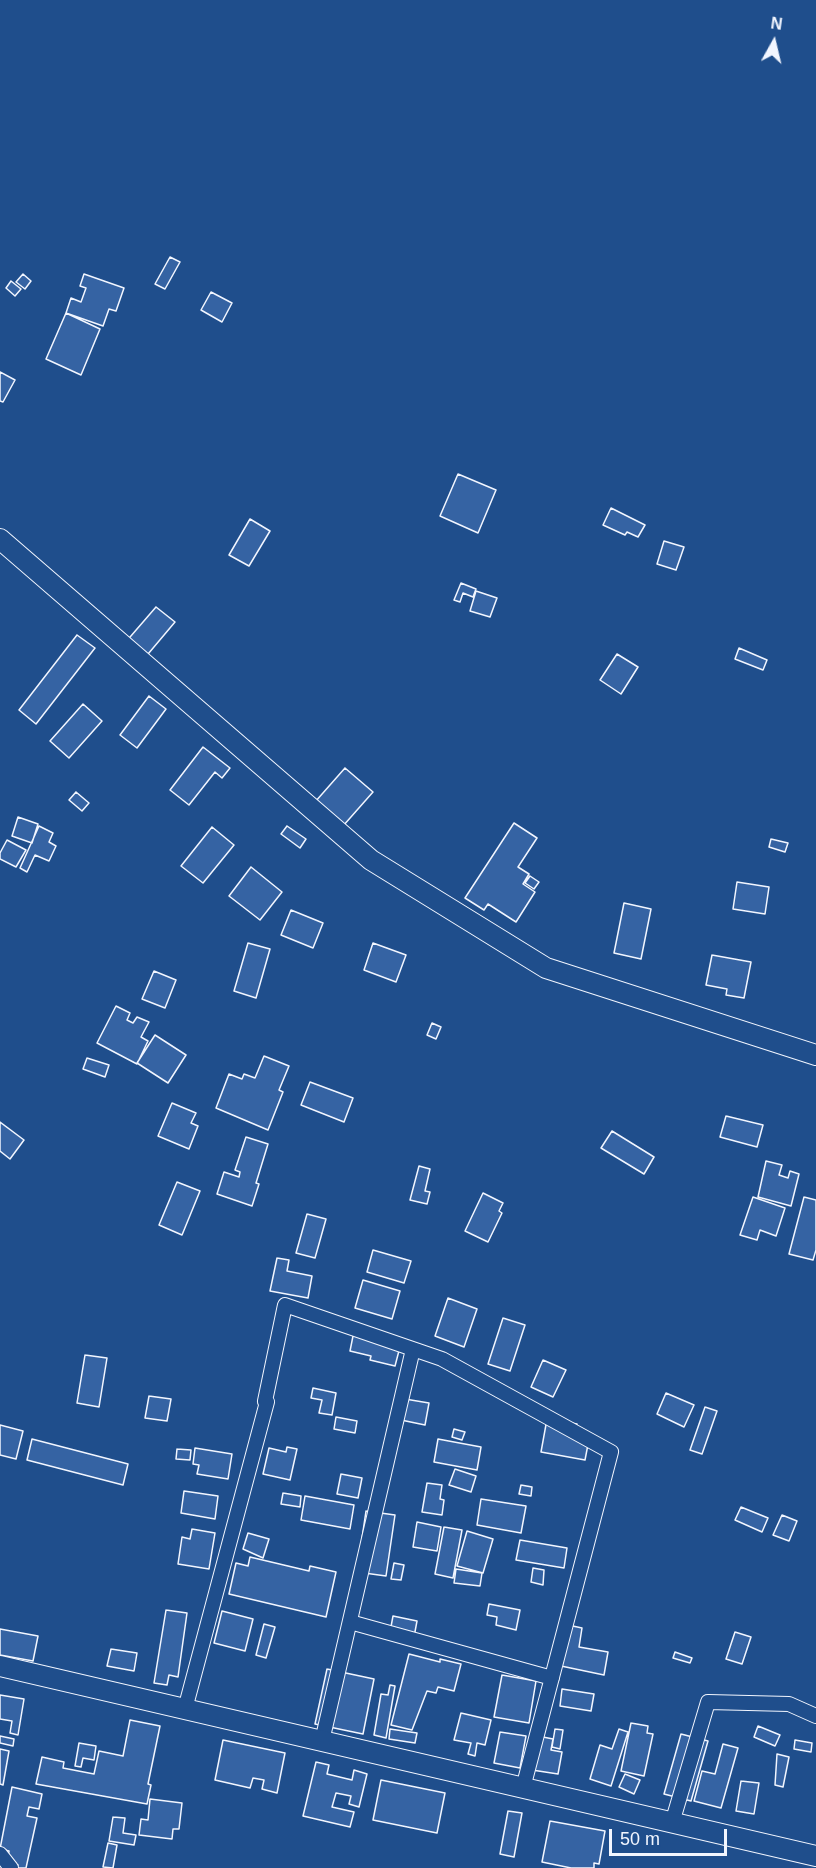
<!DOCTYPE html>
<style>
body{margin:0}
#map{position:relative;width:816px;height:1868px;overflow:hidden;background:#1f4e8c;font-family:Arial,sans-serif}
canvas{display:block}
.north{position:absolute;left:744px;top:12px;width:60px;height:60px;-webkit-text-stroke:4px #1f4e8c;paint-order:stroke;rotate:8deg;font-size:16px;font-weight:700;line-height:24px;text-align:center;color:#f2f6ff}
.north::after{content:'';display:block;margin:auto;width:21px;height:27px;background:#f2f6ff;clip-path:polygon(50% 0,100% 100%,50% 72%,0 100%)}
.scale{position:absolute;left:609px;top:1829px;width:118px;height:27px;box-sizing:border-box;border:3px solid #f2f6ff;border-top:0;padding-left:8px;font-size:18px;line-height:21px;white-space:nowrap;color:#f2f6ff;-webkit-text-stroke:4px #1f4e8c;paint-order:stroke}
</style>
<div id="map">
<canvas width="816" height="1868"></canvas>
<div class="north">N</div>
<div class="scale">50 m</div>
</div>
<script>
const ctx = document.querySelector('canvas').getContext('2d');
ctx.lineJoin = 'round';
function fill(path, color) {
  ctx.fillStyle = color;
  ctx.fill(path, 'evenodd');
}
function toPath(rows) {
  const path = new Path2D();
  for (const r of rows) {
    path.moveTo(r[0], r[1]);
    for (let i = 2; i < r.length; i += 2) path.lineTo(r[i], r[i + 1]);
  }
  return path;
}
function trace(path, color, width, dash) {
  ctx.strokeStyle = color;
  ctx.lineWidth = width;
  ctx.lineCap = dash ? 'butt' : 'round';
  ctx.setLineDash(dash || []);
  ctx.stroke(path);
}
const building = toPath([
 [170,257,180,262,165,289,155,284,170,257],
 [23,274,31,281,25,289,16,282,23,274],
 [84,274,124,288,116,311,109,309,103,326,66,313,71,298,81,302,86,288,80,286,84,274],
 [11,281,21,289,15,296,6,288,11,281],
 [211,292,232,303,222,322,201,310,211,292],
 [66,313,100,329,81,375,46,359,66,313],
 [0,372,15,380,3,402,0,401,0,372],
 [458,474,496,490,478,533,440,516,458,474],
 [611,508,645,525,638,537,627,532,625,535,603,525,611,508],
 [250,519,270,531,249,566,229,555,250,519],
 [664,541,684,547,676,570,657,564,664,541],
 [461,583,476,589,473,597,463,593,460,602,454,600,461,583],
 [476,591,497,598,490,617,470,611,476,591],
 [156,607,175,622,143,660,124,644,156,607],
 [77,635,95,648,36,724,19,710,77,635],
 [739,648,767,660,763,670,735,659,739,648],
 [617,654,638,667,621,694,600,680,617,654],
 [149,696,166,709,137,748,120,735,149,696],
 [83,704,102,721,69,758,50,741,83,704],
 [203,747,230,768,222,778,215,772,189,805,170,790,203,747],
 [345,768,373,792,343,826,315,802,345,768],
 [76,792,89,803,82,811,69,800,76,792],
 [18,817,38,824,32,843,12,836,18,817],
 [514,823,537,838,518,867,529,874,523,884,535,892,516,922,488,904,484,910,465,898,514,823],
 [39,826,53,833,49,842,56,846,49,861,35,855,27,872,20,868,39,826],
 [287,826,306,839,300,848,281,834,287,826],
 [212,827,234,845,203,883,181,866,212,827],
 [771,839,788,843,785,852,769,847,771,839],
 [7,840,26,850,16,867,0,859,0,853,7,840],
 [251,867,282,892,260,920,229,896,251,867],
 [530,876,539,882,534,889,525,883,530,876],
 [737,882,769,887,765,914,733,909,737,882],
 [624,903,651,909,641,959,614,953,624,903],
 [291,910,323,923,313,948,281,935,291,910],
 [248,943,270,949,256,998,234,991,248,943],
 [373,943,406,955,396,982,364,970,373,943],
 [712,955,751,962,744,998,726,995,727,989,706,985,712,955],
 [154,971,176,980,165,1008,142,999,154,971],
 [116,1006,130,1013,127,1020,133,1023,137,1017,149,1022,141,1037,148,1041,137,1064,97,1043,116,1006],
 [432,1023,441,1027,436,1039,427,1035,432,1023],
 [155,1035,186,1055,168,1083,137,1063,155,1035],
 [264,1056,289,1066,279,1090,283,1092,268,1130,216,1108,229,1074,242,1079,244,1074,255,1078,264,1056],
 [87,1058,109,1065,105,1077,83,1069,87,1058],
 [310,1082,353,1098,344,1122,301,1105,310,1082],
 [172,1103,196,1113,191,1123,198,1126,189,1149,158,1136,172,1103],
 [726,1116,763,1125,757,1147,720,1137,726,1116],
 [0,1122,24,1140,10,1159,0,1151,0,1122],
 [612,1131,654,1157,644,1174,601,1148,612,1131],
 [246,1137,268,1144,256,1183,259,1184,252,1206,217,1194,224,1172,239,1177,240,1172,235,1170,246,1137],
 [766,1161,782,1165,779,1175,788,1178,790,1171,799,1174,791,1206,758,1197,766,1161],
 [419,1166,430,1169,425,1191,430,1192,427,1204,410,1200,419,1166],
 [177,1182,200,1191,182,1235,159,1225,177,1182],
 [483,1193,503,1203,499,1211,502,1213,488,1242,465,1231,483,1193],
 [753,1197,785,1208,776,1236,760,1230,757,1240,740,1235,753,1197],
 [804,1197,816,1200,816,1250,813,1260,789,1254,804,1197],
 [307,1214,326,1219,315,1258,296,1253,307,1214],
 [373,1250,411,1261,404,1283,367,1272,373,1250],
 [277,1258,289,1260,287,1271,312,1276,308,1298,270,1291,277,1258],
 [363,1280,400,1291,392,1319,355,1308,363,1280],
 [448,1298,477,1309,464,1347,435,1336,448,1298],
 [503,1318,525,1325,510,1371,488,1364,503,1318],
 [354,1331,401,1343,395,1366,370,1360,371,1356,350,1351,354,1331],
 [85,1355,107,1358,99,1407,77,1403,85,1355],
 [543,1360,566,1370,553,1397,531,1387,543,1360],
 [313,1388,336,1393,332,1415,319,1413,322,1400,311,1398,313,1388],
 [666,1393,694,1405,684,1427,657,1414,666,1393],
 [149,1396,171,1399,167,1421,145,1418,149,1396],
 [405,1399,429,1403,425,1425,401,1420,405,1399],
 [705,1407,717,1411,702,1454,690,1450,705,1407],
 [336,1417,357,1421,355,1433,334,1429,336,1417],
 [547,1419,577,1424,575,1432,590,1434,585,1460,541,1452,547,1419],
 [0,1425,23,1431,16,1459,0,1455,0,1425],
 [454,1429,465,1432,462,1440,452,1437,454,1429],
 [32,1439,128,1464,123,1485,27,1460,32,1439],
 [438,1439,481,1447,477,1470,434,1462,438,1439],
 [287,1447,297,1449,290,1480,263,1474,269,1448,286,1452,287,1447],
 [195,1448,232,1454,228,1479,197,1474,199,1465,193,1464,195,1448],
 [177,1449,191,1450,190,1460,176,1459,177,1449],
 [455,1469,476,1476,471,1492,449,1485,455,1469],
 [341,1474,362,1478,358,1498,337,1494,341,1474],
 [427,1483,442,1485,440,1499,444,1500,442,1515,422,1512,427,1483],
 [521,1485,532,1487,531,1496,519,1494,521,1485],
 [184,1491,218,1496,215,1519,181,1513,184,1491],
 [283,1493,301,1496,300,1507,281,1504,283,1493],
 [305,1496,354,1505,350,1529,301,1520,305,1496],
 [481,1499,526,1506,521,1533,477,1525,481,1499],
 [741,1507,768,1518,762,1532,735,1520,741,1507],
 [366,1511,395,1515,386,1576,357,1572,366,1511],
 [782,1515,797,1521,789,1541,773,1535,782,1515],
 [417,1522,441,1527,437,1551,413,1547,417,1522],
 [444,1527,462,1530,453,1578,435,1574,444,1527],
 [192,1529,215,1533,209,1569,178,1564,182,1537,190,1539,192,1529],
 [467,1531,493,1539,483,1573,457,1566,467,1531],
 [248,1533,269,1539,263,1558,243,1549,248,1533],
 [520,1540,567,1548,564,1568,516,1560,520,1540],
 [250,1557,309,1571,310,1566,336,1572,326,1617,229,1594,236,1563,248,1566,250,1557],
 [394,1563,404,1565,401,1580,391,1579,394,1563],
 [533,1568,544,1570,543,1585,531,1582,533,1568],
 [456,1569,482,1573,480,1586,454,1583,456,1569],
 [489,1604,520,1610,516,1630,496,1625,497,1617,487,1615,489,1604],
 [166,1610,187,1613,178,1677,169,1675,167,1685,154,1683,166,1610],
 [222,1611,253,1619,245,1651,214,1643,222,1611],
 [393,1616,417,1621,414,1637,390,1632,393,1616],
 [264,1624,275,1627,266,1658,256,1655,264,1624],
 [568,1625,582,1628,579,1647,608,1652,604,1675,561,1666,568,1625],
 [0,1629,38,1636,33,1661,0,1655,0,1629],
 [735,1632,751,1637,742,1664,726,1659,735,1632],
 [111,1649,137,1653,134,1671,107,1666,111,1649],
 [675,1652,692,1658,690,1663,673,1658,675,1652],
 [409,1654,440,1662,440,1659,461,1664,454,1691,438,1687,436,1693,427,1691,412,1730,391,1725,409,1654],
 [327,1669,374,1679,363,1734,315,1724,327,1669],
 [502,1675,536,1681,529,1723,494,1717,502,1675],
 [390,1685,395,1686,386,1738,374,1735,381,1694,388,1695,390,1685],
 [562,1689,594,1694,591,1711,560,1706,562,1689],
 [0,1695,24,1699,18,1735,10,1733,12,1721,0,1719,0,1695],
 [461,1713,491,1720,485,1745,477,1743,475,1756,468,1754,471,1743,454,1740,461,1713],
 [130,1720,160,1726,148,1784,151,1785,147,1804,36,1784,42,1757,64,1762,63,1768,94,1774,99,1751,123,1756,130,1720],
 [631,1723,648,1726,647,1733,653,1734,644,1776,621,1771,631,1723],
 [758,1726,780,1735,775,1746,754,1737,758,1726],
 [390,1729,417,1733,415,1743,389,1739,390,1729],
 [555,1729,563,1730,560,1749,552,1747,555,1729],
 [619,1729,628,1732,611,1786,590,1779,600,1745,612,1749,619,1729],
 [500,1732,526,1736,520,1768,494,1763,500,1732],
 [681,1734,708,1741,691,1801,664,1794,681,1734],
 [0,1736,14,1739,13,1746,0,1743,0,1736],
 [538,1736,553,1739,551,1750,562,1752,558,1774,532,1770,538,1736],
 [223,1740,285,1753,277,1793,262,1789,264,1780,253,1778,250,1788,215,1780,223,1740],
 [795,1740,812,1743,811,1752,794,1749,795,1740],
 [79,1743,96,1746,94,1760,83,1758,81,1767,75,1766,79,1743],
 [723,1744,738,1748,721,1808,694,1801,702,1771,715,1774,723,1744],
 [0,1749,9,1751,3,1785,0,1784,0,1749],
 [777,1754,789,1757,783,1787,775,1785,777,1754],
 [316,1762,329,1765,327,1774,352,1780,354,1770,367,1774,359,1807,349,1804,351,1796,336,1793,332,1807,354,1812,350,1827,303,1816,316,1762],
 [625,1774,640,1780,634,1794,619,1787,625,1774],
 [381,1780,445,1793,437,1833,373,1820,381,1780],
 [741,1781,759,1783,754,1814,736,1811,741,1781],
 [12,1787,42,1794,39,1809,29,1807,27,1816,37,1818,26,1868,17,1868,18,1865,7,1862,9,1851,0,1849,12,1787],
 [150,1799,182,1803,179,1829,173,1829,172,1839,139,1835,141,1819,148,1820,150,1799],
 [508,1811,522,1813,514,1857,500,1854,508,1811],
 [113,1817,125,1818,123,1833,136,1835,134,1845,109,1841,113,1817],
 [550,1821,605,1831,599,1864,594,1863,594,1868,571,1868,542,1862,550,1821],
 [108,1843,117,1845,113,1868,103,1867,108,1843]
]);
fill(building, '#3563a3');
trace(building, '#f2f6ff', 1.5);
const street = toPath([
 [350,1622,552,1678],
 [185,1709,267,1402,265,1401,285,1305,442,1359,611,1452,523,1788],
 [322,1741,413,1349],
 [672,1823,708,1702,789,1704,816,1716],
 [0,1854,11,1868]
]);
const secondary = toPath([
 [0,539,371,860,546,968,816,1055],
 [0,1666,816,1856]
]);
trace(street, '#f2f6ff', 16);
trace(secondary, '#f2f6ff', 22);
trace(street, '#1f4e8c', 14);
trace(secondary, '#1f4e8c', 20);
</script>
